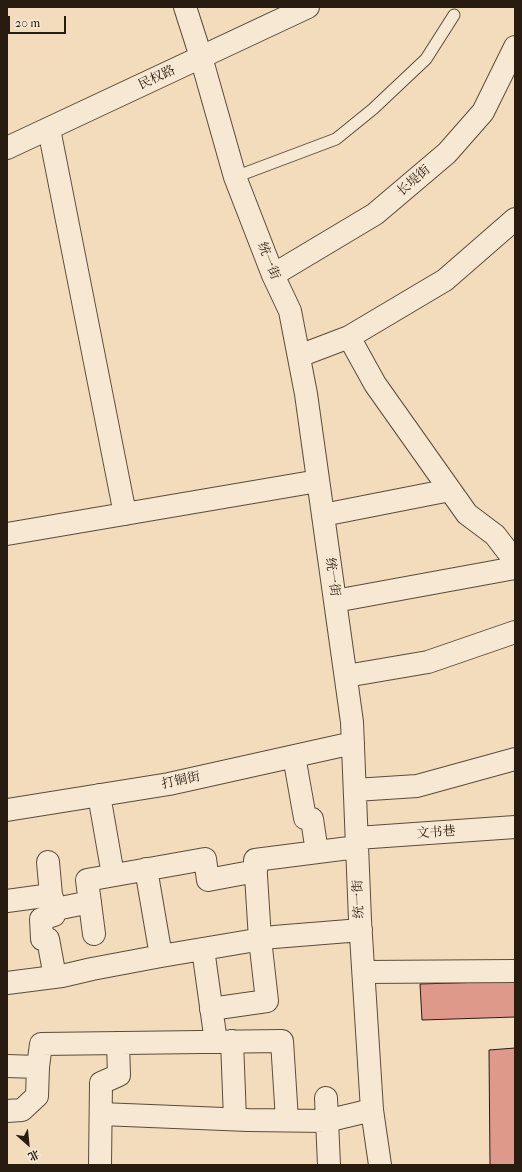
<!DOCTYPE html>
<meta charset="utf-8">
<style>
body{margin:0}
#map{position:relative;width:522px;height:1172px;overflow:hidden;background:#f2dcbc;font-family:"IM FELL French Canon","Noto Serif SC",serif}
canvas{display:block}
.frame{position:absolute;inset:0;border:8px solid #281c10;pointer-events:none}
.north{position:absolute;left:8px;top:1124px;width:40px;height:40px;-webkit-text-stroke:3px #f7e8d3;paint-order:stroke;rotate:153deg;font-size:11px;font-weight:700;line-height:16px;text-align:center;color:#281c10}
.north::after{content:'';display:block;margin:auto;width:14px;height:18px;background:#281c10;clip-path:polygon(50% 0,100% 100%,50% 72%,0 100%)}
.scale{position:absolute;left:8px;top:16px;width:58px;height:18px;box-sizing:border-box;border:2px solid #281c10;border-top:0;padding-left:5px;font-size:12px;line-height:14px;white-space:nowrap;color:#281c10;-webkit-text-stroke:3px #f7e8d3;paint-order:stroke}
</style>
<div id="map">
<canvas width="522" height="1172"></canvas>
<div class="frame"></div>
<div class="north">北</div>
<div class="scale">20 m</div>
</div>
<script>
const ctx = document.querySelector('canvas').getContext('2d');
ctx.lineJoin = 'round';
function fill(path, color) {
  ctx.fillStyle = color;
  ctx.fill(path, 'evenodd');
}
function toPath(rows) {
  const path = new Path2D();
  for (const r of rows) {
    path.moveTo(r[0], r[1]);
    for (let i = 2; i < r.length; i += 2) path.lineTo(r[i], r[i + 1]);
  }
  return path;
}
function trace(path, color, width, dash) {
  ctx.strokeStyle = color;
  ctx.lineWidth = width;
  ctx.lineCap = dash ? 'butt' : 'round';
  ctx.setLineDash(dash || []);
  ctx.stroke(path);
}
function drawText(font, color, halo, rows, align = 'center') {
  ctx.font = font + ' "IM FELL French Canon","Noto Serif SC",serif';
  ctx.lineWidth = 3;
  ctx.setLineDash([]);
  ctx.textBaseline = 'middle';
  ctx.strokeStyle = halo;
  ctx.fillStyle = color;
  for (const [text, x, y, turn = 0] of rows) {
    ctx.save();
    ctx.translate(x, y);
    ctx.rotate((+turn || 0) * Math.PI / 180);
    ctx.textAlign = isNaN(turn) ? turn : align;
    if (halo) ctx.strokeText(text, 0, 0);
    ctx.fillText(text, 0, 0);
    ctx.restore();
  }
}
const building = toPath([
 [515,981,515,1017,422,1020,420,984,515,981],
 [515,1048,515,1165,490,1165,489,1050,515,1048]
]);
fill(building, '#de998b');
trace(building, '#281c10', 1);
const service = toPath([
 [235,177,336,139,373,109,426,59,454,15]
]);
const minor = toPath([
 [185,7,201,57,235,177,273,275,290,311,306,394,352,722,360,920,372,1110,380,1165],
 [49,129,125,514],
 [273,275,375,214,447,153,483,112,515,47],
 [349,337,375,384,467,514,495,535,515,561],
 [299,356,349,337,445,280,515,219],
 [323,515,450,490],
 [7,534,318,481],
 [335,601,515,568],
 [346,676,428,662,515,632],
 [294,756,305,818,312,819,317,852],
 [355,790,417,786,515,759],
 [99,795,113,875],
 [7,810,169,784,353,743],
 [357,838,515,827],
 [48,862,51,895],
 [146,869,161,956],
 [7,901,51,895,56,909,90,902],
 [94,934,87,880,205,859,208,880,256,871],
 [203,949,216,1042],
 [364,972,515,971],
 [55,977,48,939,42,939,41,919,54,915,56,909],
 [7,983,62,976,92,969,161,956,274,937,361,930],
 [211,1009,267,1001,260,939,255,860,357,847],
 [232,1041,235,1119],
 [7,1066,38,1067,41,1044,282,1041,287,1120],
 [326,1098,329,1165],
 [7,1111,22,1110,37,1096,38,1067],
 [101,1114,248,1120,326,1121,372,1110],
 [100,1165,101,1083,119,1075,118,1043]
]);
const tertiary = toPath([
 [7,148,308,7]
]);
trace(service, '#5a4c3b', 13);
trace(minor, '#5a4c3b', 24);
trace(tertiary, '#5a4c3b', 24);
trace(service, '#f7e8d3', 11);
trace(minor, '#f7e8d3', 22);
trace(tertiary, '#f7e8d3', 22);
drawText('13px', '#281c10', '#f7e8d3', [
 ["民权路",157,78,-25],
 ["长堤街",414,181,-41],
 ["统一街",268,261,68],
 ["统一街",332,577,82],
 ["打铜街",181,781,-12],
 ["文书巷",436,833,-4],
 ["统一街",359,899,-92]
]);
</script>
